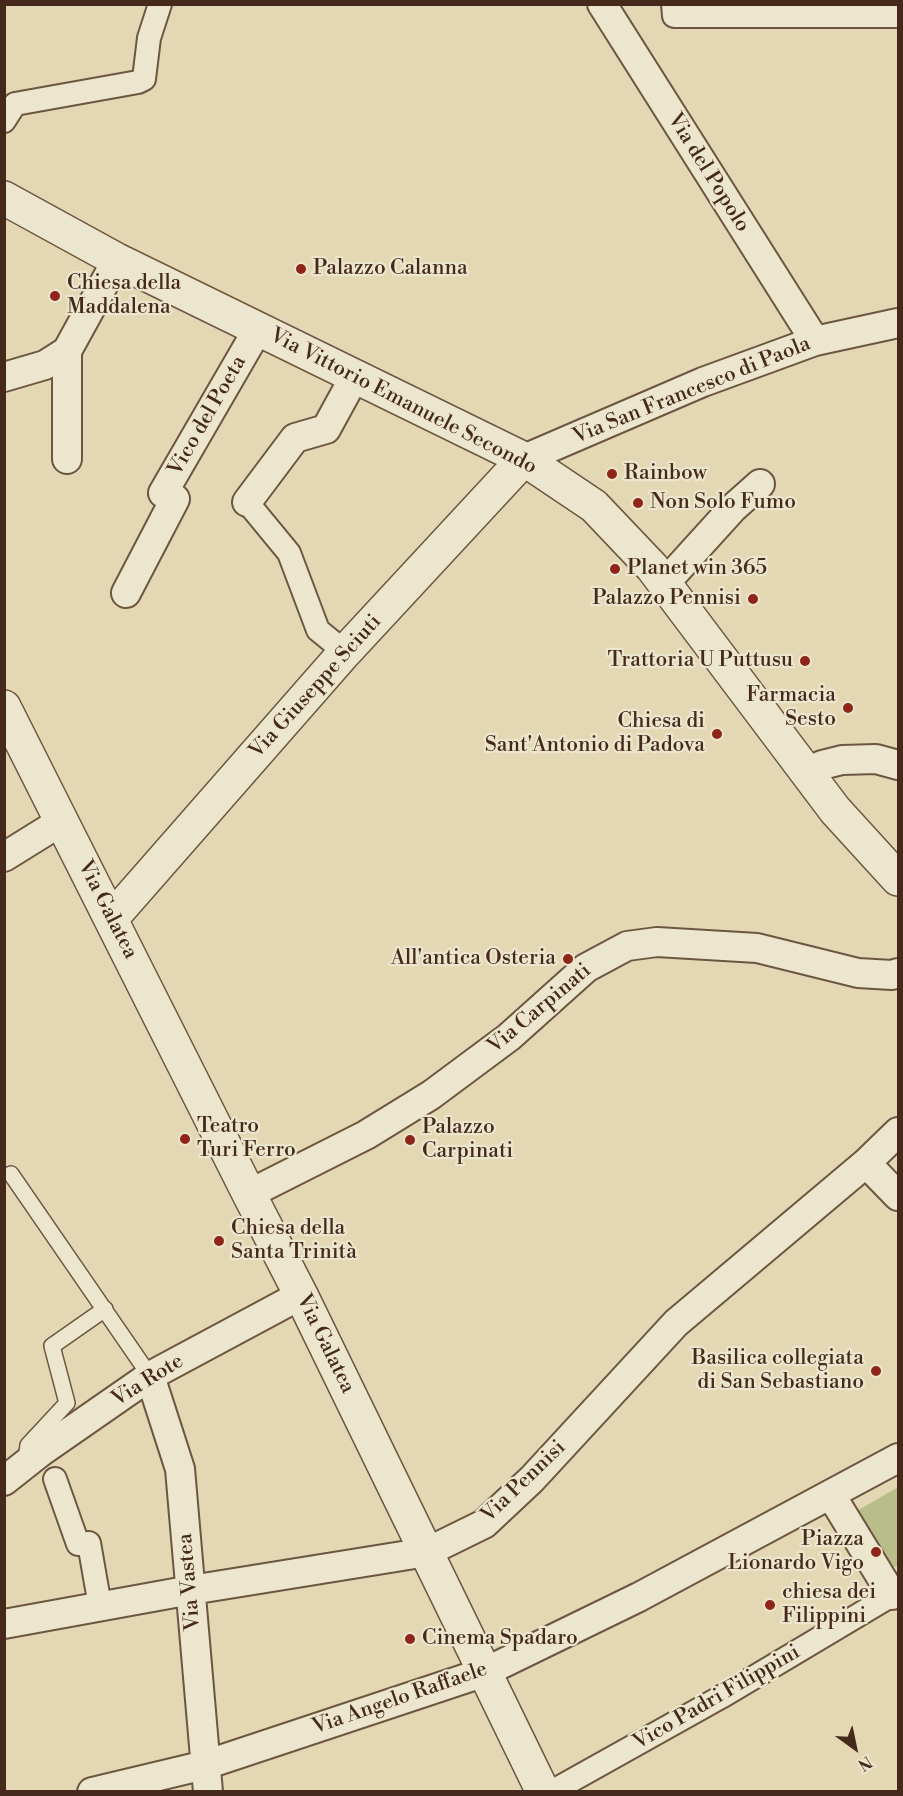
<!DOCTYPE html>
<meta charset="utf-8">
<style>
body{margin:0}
#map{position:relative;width:903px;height:1796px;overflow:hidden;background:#e3d8b3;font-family:"Libre Bodoni",serif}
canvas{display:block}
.frame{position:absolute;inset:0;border:6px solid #452a1b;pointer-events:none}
.north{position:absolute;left:825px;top:1718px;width:60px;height:60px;-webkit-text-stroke:4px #ede6ce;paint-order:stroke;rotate:147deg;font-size:16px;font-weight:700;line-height:24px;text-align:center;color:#452a1b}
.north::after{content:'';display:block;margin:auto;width:21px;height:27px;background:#452a1b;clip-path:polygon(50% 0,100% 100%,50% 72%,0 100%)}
</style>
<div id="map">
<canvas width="903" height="1796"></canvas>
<div class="frame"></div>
<div class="north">N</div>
</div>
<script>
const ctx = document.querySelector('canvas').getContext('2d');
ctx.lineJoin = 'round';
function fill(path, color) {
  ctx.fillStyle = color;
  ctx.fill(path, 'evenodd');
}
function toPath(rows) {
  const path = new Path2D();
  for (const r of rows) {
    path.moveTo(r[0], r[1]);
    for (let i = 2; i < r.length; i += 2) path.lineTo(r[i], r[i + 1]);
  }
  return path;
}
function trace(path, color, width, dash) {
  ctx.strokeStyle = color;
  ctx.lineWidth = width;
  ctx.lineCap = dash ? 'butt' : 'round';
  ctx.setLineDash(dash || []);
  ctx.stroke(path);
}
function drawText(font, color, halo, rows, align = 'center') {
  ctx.font = font + ' "Libre Bodoni",serif';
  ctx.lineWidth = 4.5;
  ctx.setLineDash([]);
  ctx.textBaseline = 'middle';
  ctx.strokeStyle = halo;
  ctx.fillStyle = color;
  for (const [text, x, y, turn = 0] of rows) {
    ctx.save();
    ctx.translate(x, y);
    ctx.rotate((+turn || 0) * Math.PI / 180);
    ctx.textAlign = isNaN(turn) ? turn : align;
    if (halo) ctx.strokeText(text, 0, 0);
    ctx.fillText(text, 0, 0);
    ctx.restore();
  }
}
fill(toPath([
 [898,1487,898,1565,891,1569,857,1511]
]), '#b8bd89');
const service = toPath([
 [11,1174,150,1376],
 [26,1460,28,1445,67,1403,52,1346,105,1309]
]);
const pedestrian = toPath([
 [673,4,674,16,898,16],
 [4,121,15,104,138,82,144,79,149,38,160,4],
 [247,502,289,553,318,630,345,652],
 [55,1479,78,1544,89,1543,100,1606],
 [551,1792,721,1697,892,1595]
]);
const minor = toPath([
 [602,4,815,341],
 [4,377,45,365,67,351,117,260],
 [67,459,67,351],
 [524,459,703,382,815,341,898,323],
 [247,502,295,438,326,429,355,376],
 [665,583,733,508,760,484],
 [126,593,175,499,163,493,258,329],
 [809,773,822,765,842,760,876,759,898,765],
 [4,857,62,821],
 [866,1163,898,1196],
 [249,1194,366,1135,431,1095,509,1037,586,968,627,946,657,942,757,948,858,973,892,975,898,973],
 [150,1376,180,1469,208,1792],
 [4,1481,42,1451,150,1376,301,1295],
 [831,1495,892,1595,898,1591],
 [4,1624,191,1590,427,1552,484,1524,532,1479,676,1323,866,1163,898,1132],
 [92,1792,205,1765,485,1672,639,1597,898,1458]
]);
const tertiary = toPath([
 [4,198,117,260,524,459,594,506,652,567,835,810,898,879],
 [4,707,249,1194,301,1295,543,1792],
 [112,918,345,652,524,459]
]);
trace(service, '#6c5641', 18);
trace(pedestrian, '#6c5641', 26);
trace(minor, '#6c5641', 32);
trace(tertiary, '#6c5641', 36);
trace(service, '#ede6ce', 15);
trace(pedestrian, '#ede6ce', 22);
trace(minor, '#ede6ce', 28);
trace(tertiary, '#ede6ce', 33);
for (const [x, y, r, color] of [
 [301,269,6,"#8f2418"],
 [55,296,6,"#8f2418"],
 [612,474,6,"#8f2418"],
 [638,503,6,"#8f2418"],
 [615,569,6,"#8f2418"],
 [753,599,6,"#8f2418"],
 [805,661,6,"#8f2418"],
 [848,708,6,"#8f2418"],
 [717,734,6,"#8f2418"],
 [568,959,6,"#8f2418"],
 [185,1139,6,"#8f2418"],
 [410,1140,6,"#8f2418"],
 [219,1241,6,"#8f2418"],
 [876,1371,6,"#8f2418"],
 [876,1552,6,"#8f2418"],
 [770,1605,6,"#8f2418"],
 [410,1639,6,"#8f2418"]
]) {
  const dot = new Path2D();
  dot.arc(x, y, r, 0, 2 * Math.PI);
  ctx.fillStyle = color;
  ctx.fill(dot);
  trace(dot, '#ede6ce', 2);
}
drawText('21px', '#452a1b', '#ede6ce', [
 ["Via del Popolo",708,173,58],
 ["Via San Francesco di Paola",692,391,-22],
 ["Via Vittorio Emanuele Secondo",403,402,27],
 ["Vico del Poeta",208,416,-60],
 ["Via Giuseppe Sciuti",316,687,-48],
 ["Via Galatea",107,910,63],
 ["Via Carpinati",540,1009,-40],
 ["Via Galatea",325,1344,64],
 ["Via Rote",148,1381,-32],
 ["Via Pennisi",524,1482,-44],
 ["Via Vastea",190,1582,-95],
 ["Vico Padri Filippini",717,1698,-30],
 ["Via Angelo Raffaele",400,1699,-19]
]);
drawText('21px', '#452a1b', '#ede6ce', [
 ["Palazzo Calanna",313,269],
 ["Chiesa della",67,284],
 ["Maddalena",67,308],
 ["Rainbow",624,474],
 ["Non Solo Fumo",650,503],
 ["Planet win 365",627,569],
 ["Palazzo Pennisi",741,599,"right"],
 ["Trattoria U Puttusu",793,661,"right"],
 ["Farmacia",836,696,"right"],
 ["Sesto",836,720,"right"],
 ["Chiesa di",705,722,"right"],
 ["Sant'Antonio di Padova",705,746,"right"],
 ["All'antica Osteria",556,959,"right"],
 ["Teatro",197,1127],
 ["Turi Ferro",197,1151],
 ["Palazzo",422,1128],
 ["Carpinati",422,1152],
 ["Chiesa della",231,1229],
 ["Santa Trinità",231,1253],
 ["Basilica collegiata",864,1359,"right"],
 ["di San Sebastiano",864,1383,"right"],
 ["Piazza",864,1540,"right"],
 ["Lionardo Vigo",864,1564,"right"],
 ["chiesa dei",782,1593],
 ["Filippini",782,1617],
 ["Cinema Spadaro",422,1639]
], 'left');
</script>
